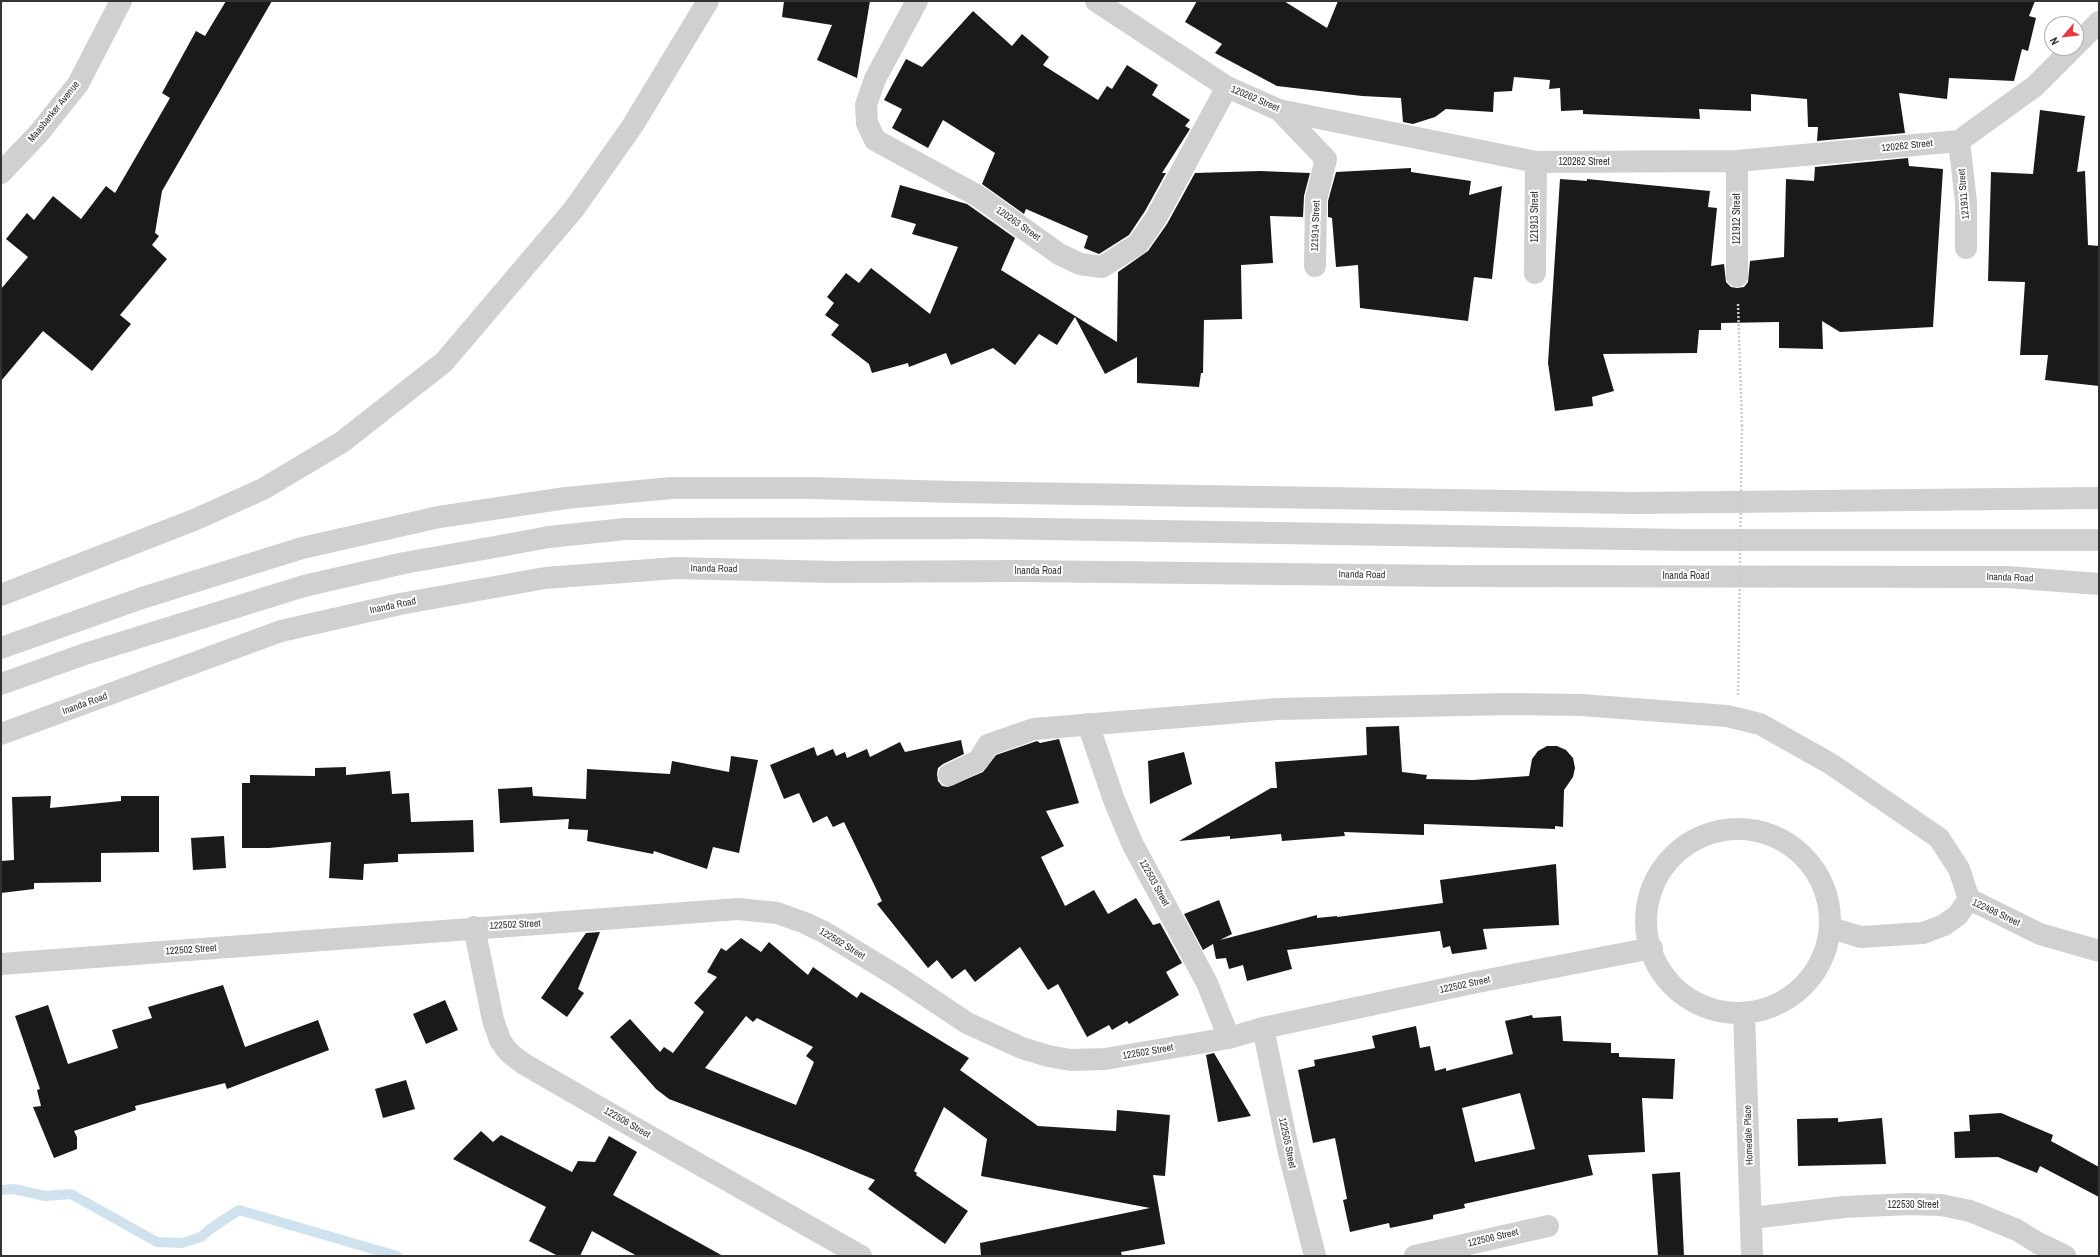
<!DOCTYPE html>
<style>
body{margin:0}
#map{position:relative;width:2100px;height:1257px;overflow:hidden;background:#fff;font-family:"Archivo Narrow",sans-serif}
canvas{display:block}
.frame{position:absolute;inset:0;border:2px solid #333;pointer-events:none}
.north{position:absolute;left:2044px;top:16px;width:40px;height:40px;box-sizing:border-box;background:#fff;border:1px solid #adadad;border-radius:50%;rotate:242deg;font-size:11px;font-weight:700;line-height:16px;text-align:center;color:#333}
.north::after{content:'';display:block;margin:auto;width:14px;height:18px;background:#e63946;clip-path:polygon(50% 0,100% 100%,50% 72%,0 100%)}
</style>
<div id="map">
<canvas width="2100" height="1257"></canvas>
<div class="frame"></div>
<div class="north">N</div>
</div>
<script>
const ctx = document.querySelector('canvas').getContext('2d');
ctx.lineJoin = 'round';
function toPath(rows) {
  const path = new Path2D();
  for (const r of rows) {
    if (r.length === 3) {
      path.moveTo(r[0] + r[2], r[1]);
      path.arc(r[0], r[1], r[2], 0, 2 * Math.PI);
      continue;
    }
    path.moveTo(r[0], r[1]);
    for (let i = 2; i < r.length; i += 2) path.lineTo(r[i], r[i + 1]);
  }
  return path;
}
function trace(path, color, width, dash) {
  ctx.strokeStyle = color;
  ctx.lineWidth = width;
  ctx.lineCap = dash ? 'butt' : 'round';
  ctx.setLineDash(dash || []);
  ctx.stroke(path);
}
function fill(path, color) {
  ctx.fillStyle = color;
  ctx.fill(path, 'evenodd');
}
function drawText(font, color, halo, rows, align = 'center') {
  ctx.font = font + ' "Archivo Narrow",sans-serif';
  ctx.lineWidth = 4;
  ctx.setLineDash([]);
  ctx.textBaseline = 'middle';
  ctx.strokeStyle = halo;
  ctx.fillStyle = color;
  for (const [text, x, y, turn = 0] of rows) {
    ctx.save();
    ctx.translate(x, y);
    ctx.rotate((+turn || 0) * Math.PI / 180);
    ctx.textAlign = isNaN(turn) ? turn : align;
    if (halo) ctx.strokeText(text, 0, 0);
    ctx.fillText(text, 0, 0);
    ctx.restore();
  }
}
trace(toPath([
 [1,1190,14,1189,45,1196,71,1194,157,1242,182,1243,201,1237,210,1229,239,1210,397,1256]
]), '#cfe2ee', 10);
fill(toPath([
 [226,1,272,1,162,191,155,233,159,236,152,245,167,259,120,315,131,324,92,371,43,331,1,381,1,289,28,257,6,239,27,213,34,220,53,196,81,219,106,186,115,193,170,98,162,93,196,31,205,36],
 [784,1,870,1,857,78,817,60,832,25,782,17],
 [1197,1,1284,1,1327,28,1338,1,2035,1,2029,16,2036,18,2028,51,2022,49,2014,81,1949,78,1947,99,1899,93,1905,133,1817,141,1818,127,1808,127,1807,99,1751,94,1751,111,1699,109,1700,119,1583,114,1583,110,1561,111,1560,88,1549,89,1550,80,1514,77,1512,91,1494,92,1493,112,1446,109,1435,117,1413,124,1403,122,1401,98,1362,96,1277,86,1215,53,1222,44,1185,22],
 [973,11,1012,46,1022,34,1049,57,1043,65,1098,100,1107,86,1112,89,1127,65,1158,85,1152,95,1190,120,1185,126,1190,129,1162,173,1166,173,1145,211,1129,235,1099,254,1084,248,1088,236,1026,209,1024,214,982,184,995,153,943,120,928,148,892,128,902,109,884,100,906,59,922,67],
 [2040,110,2085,116,2077,172,2085,171,2088,245,2099,246,2099,386,2045,380,2048,355,2020,355,2025,282,1988,281,1991,172,2033,174],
 [1908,158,1909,166,1943,169,1933,327,1840,332,1822,321,1823,349,1779,348,1779,322,1721,323,1721,330,1699,330,1697,353,1603,354,1614,391,1592,397,1593,406,1555,411,1548,363,1560,179,1587,181,1587,179,1710,191,1708,207,1717,208,1711,266,1724,264,1726,282,1731,287,1737,288,1744,287,1748,282,1750,261,1784,257,1786,179,1814,181,1815,167],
 [1411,168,1411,172,1471,181,1469,195,1502,186,1492,279,1474,277,1468,321,1360,308,1358,265,1336,267,1332,218,1328,217,1328,201,1336,172],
 [1260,171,1310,173,1304,196,1303,217,1270,216,1273,263,1241,265,1242,319,1204,320,1203,373,1201,373,1199,387,1137,383,1137,357,1105,374,1075,317,1057,345,1039,334,1015,365,993,348,951,365,946,353,909,367,908,363,872,373,869,364,831,335,839,325,825,315,834,303,827,297,846,273,859,283,871,268,930,314,958,247,912,234,916,224,891,217,900,185,967,204,1015,238,1001,270,1117,342,1118,272,1148,251,1167,224,1195,173],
 [1399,726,1402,772,1427,775,1426,779,1473,780,1529,776,1532,759,1538,751,1547,746,1557,746,1566,750,1573,758,1575,768,1573,777,1564,790,1563,827,1555,826,1555,829,1424,824,1424,835,1344,832,1345,836,1282,841,1281,834,1230,839,1230,836,1179,841,1271,788,1277,788,1275,762,1367,755,1366,727],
 [1059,739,1079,803,1046,811,1064,846,1041,857,1065,906,1094,890,1108,914,1136,898,1153,925,1160,923,1182,963,1166,972,1179,995,1129,1024,1127,1021,1112,1030,1109,1025,1087,1037,1058,984,1048,990,1020,947,975,982,965,969,952,979,937,960,928,968,877,904,882,901,844,822,833,827,827,816,813,823,799,793,784,799,770,765,814,747,817,756,833,749,836,756,845,752,847,758,867,749,870,757,900,742,905,752,961,740,964,754,943,764,938,768,937,774,938,781,942,786,948,787,983,772,996,755,1037,741,1040,743],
 [1184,752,1192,784,1150,804,1148,761],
 [731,756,758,760,739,853,713,847,707,869,654,851,653,854,587,841,588,830,568,829,569,819,500,823,498,789,532,787,533,796,586,799,587,769,670,774,672,761,729,772],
 [346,767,346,775,390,771,392,794,409,793,411,822,473,820,474,852,398,854,398,862,364,864,363,880,329,878,331,842,269,848,242,848,242,783,250,783,250,775,315,776,315,768],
 [51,796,50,808,121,801,121,796,159,796,159,852,101,853,101,882,34,883,34,889,1,893,1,861,14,860,12,797],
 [224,836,226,868,193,870,191,838],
 [1556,864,1559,925,1483,929,1487,949,1452,954,1450,946,1443,948,1440,931,1287,950,1292,969,1247,981,1243,965,1229,969,1226,958,1216,959,1213,944,1203,950,1184,914,1219,900,1232,934,1220,940,1317,915,1317,918,1337,916,1337,917,1443,903,1440,880],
 [600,932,578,989,584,993,567,1017,541,998,586,933],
 [741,938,761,952,769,942,808,975,813,967,857,998,861,992,969,1058,960,1070,1038,1126,1116,1131,1117,1110,1170,1115,1165,1176,1153,1175,1165,1244,1121,1252,1122,1256,981,1256,980,1243,1150,1208,981,1176,987,1139,944,1107,914,1171,917,1173,916,1175,968,1211,945,1244,868,1189,875,1180,808,1152,669,1099,656,1089,610,1037,630,1019,660,1052,664,1047,673,1053,704,1012,694,1003,717,977,707,972,721,948,726,951],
 [746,1016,753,1022,757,1018,813,1047,806,1056,814,1062,796,1105,705,1068],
 [223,985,245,1047,318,1020,329,1050,227,1089,225,1083,135,1106,136,1110,74,1131,77,1137,77,1149,54,1158,33,1107,41,1106,37,1090,40,1089,15,1016,48,1005,68,1064,118,1048,112,1030,152,1018,148,1007],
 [445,1000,458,1030,426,1044,413,1014],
 [1532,1015,1533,1018,1561,1016,1563,1041,1611,1043,1611,1053,1619,1053,1619,1057,1675,1059,1673,1099,1642,1098,1645,1152,1588,1155,1593,1175,1464,1204,1465,1208,1433,1215,1433,1219,1390,1228,1389,1223,1350,1232,1343,1200,1347,1199,1335,1138,1313,1143,1298,1070,1315,1066,1314,1060,1375,1048,1372,1036,1416,1026,1420,1048,1430,1046,1435,1071,1446,1068,1446,1071,1513,1054,1505,1021],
 [1520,1093,1535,1149,1475,1162,1462,1108],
 [1214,1053,1251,1116,1218,1122,1206,1055],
 [406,1080,415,1109,383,1118,375,1089],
 [2001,1113,2053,1135,2051,1141,2099,1167,2099,1197,2040,1166,2037,1173,1998,1157,1955,1158,1954,1132,1970,1131,1969,1115],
 [1838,1118,1838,1122,1882,1118,1886,1164,1798,1166,1797,1119],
 [481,1131,493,1142,501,1135,572,1172,578,1161,595,1162,609,1136,637,1152,613,1195,723,1256,637,1256,592,1231,580,1256,558,1256,529,1241,546,1207,453,1159],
 [1680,1172,1684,1256,1658,1256,1652,1174]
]), '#1a1a1a');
trace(toPath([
 [1738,304,1742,426]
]), '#cdcdcd', 2.5, [2, 2]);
trace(toPath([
 [917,1,875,79,866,105,867,123,875,140,978,196,1059,254,1080,264,1102,267,1138,244,1156,218,1227,87],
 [1096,1,1227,87,1279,110,1536,162,1737,161,1959,141,2035,86,2073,48],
 [2076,45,2099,22],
 [1279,110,1326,159,1316,199,1315,266],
 [1959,141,1966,202,1966,248],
 [1,173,39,133,78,84,121,1],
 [1535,273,1536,162],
 [1737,276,1737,161],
 [1,595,194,520,263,489,342,442,444,362,574,209,633,125,708,1],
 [1,648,142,598,302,548,439,517,566,498,671,488,810,488,954,492,1634,503,2099,498],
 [1,684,85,654,304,586,404,563,478,550,549,537,625,529,985,528,1684,540,2099,540],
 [1088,724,1114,800,1132,843,1207,983,1229,1038],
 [1,734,281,631,400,604,545,578,676,568,833,572,1021,571,1453,576,2007,577,2099,584],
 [949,775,978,761,988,745,1034,729,1277,709,1510,704,1581,705,1727,716,1760,724,1831,764,1939,838,1959,869,1969,899],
 [1738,921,92],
 [474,927,493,1020,500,1040,506,1049,512,1055,524,1064,628,1124,861,1256],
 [1831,928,1861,937,1923,933,1944,925,1958,915,1969,899,2040,934,2099,951],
 [1,964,738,909,777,913,805,923,824,932,895,975,967,1023,1022,1048,1048,1056,1071,1060,1105,1059,1229,1038,1263,1028,1477,982,1652,948],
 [1744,1013,1752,1256],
 [1263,1028,1289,1153,1315,1256],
 [1752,1218,1844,1207,1909,1204,1941,1205,1970,1211,2017,1230,2038,1243,2065,1256],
 [1415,1256,1548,1226]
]), '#d0d0d0', 22);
trace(toPath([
 [1738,695,1742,426]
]), '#cdcdcd', 2.5, [2, 2]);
drawText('10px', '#333', '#fff', [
 ["120262 Street",1255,99,23],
 ["Maasbanker Avenue",54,112,-51],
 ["120262 Street",1907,146,-6],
 ["120262 Street",1584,162],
 ["121911 Street",1964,194,-95],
 ["121913 Street",1535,217,-90],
 ["121912 Street",1737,219,-90],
 ["120263 Street",1018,224,35],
 ["121914 Street",1316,226,-88],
 ["Inanda Road",714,569,1],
 ["Inanda Road",1038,571],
 ["Inanda Road",1362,575,1],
 ["Inanda Road",1686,576],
 ["Inanda Road",2010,578,2],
 ["Inanda Road",393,606,-12],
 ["Inanda Road",85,704,-20],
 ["122503 Street",1154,883,61],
 ["122498 Street",1996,913,25],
 ["122502 Street",515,925,-3],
 ["122502 Street",842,944,31],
 ["122502 Street",191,950,-4],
 ["122502 Street",1465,985,-12],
 ["122502 Street",1148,1052,-10],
 ["122506 Street",627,1123,30],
 ["Homedale Place",1749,1135,-92],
 ["122505 Street",1287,1143,78],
 ["122530 Street",1913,1205],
 ["122506 Street",1493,1238,-13]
]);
</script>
